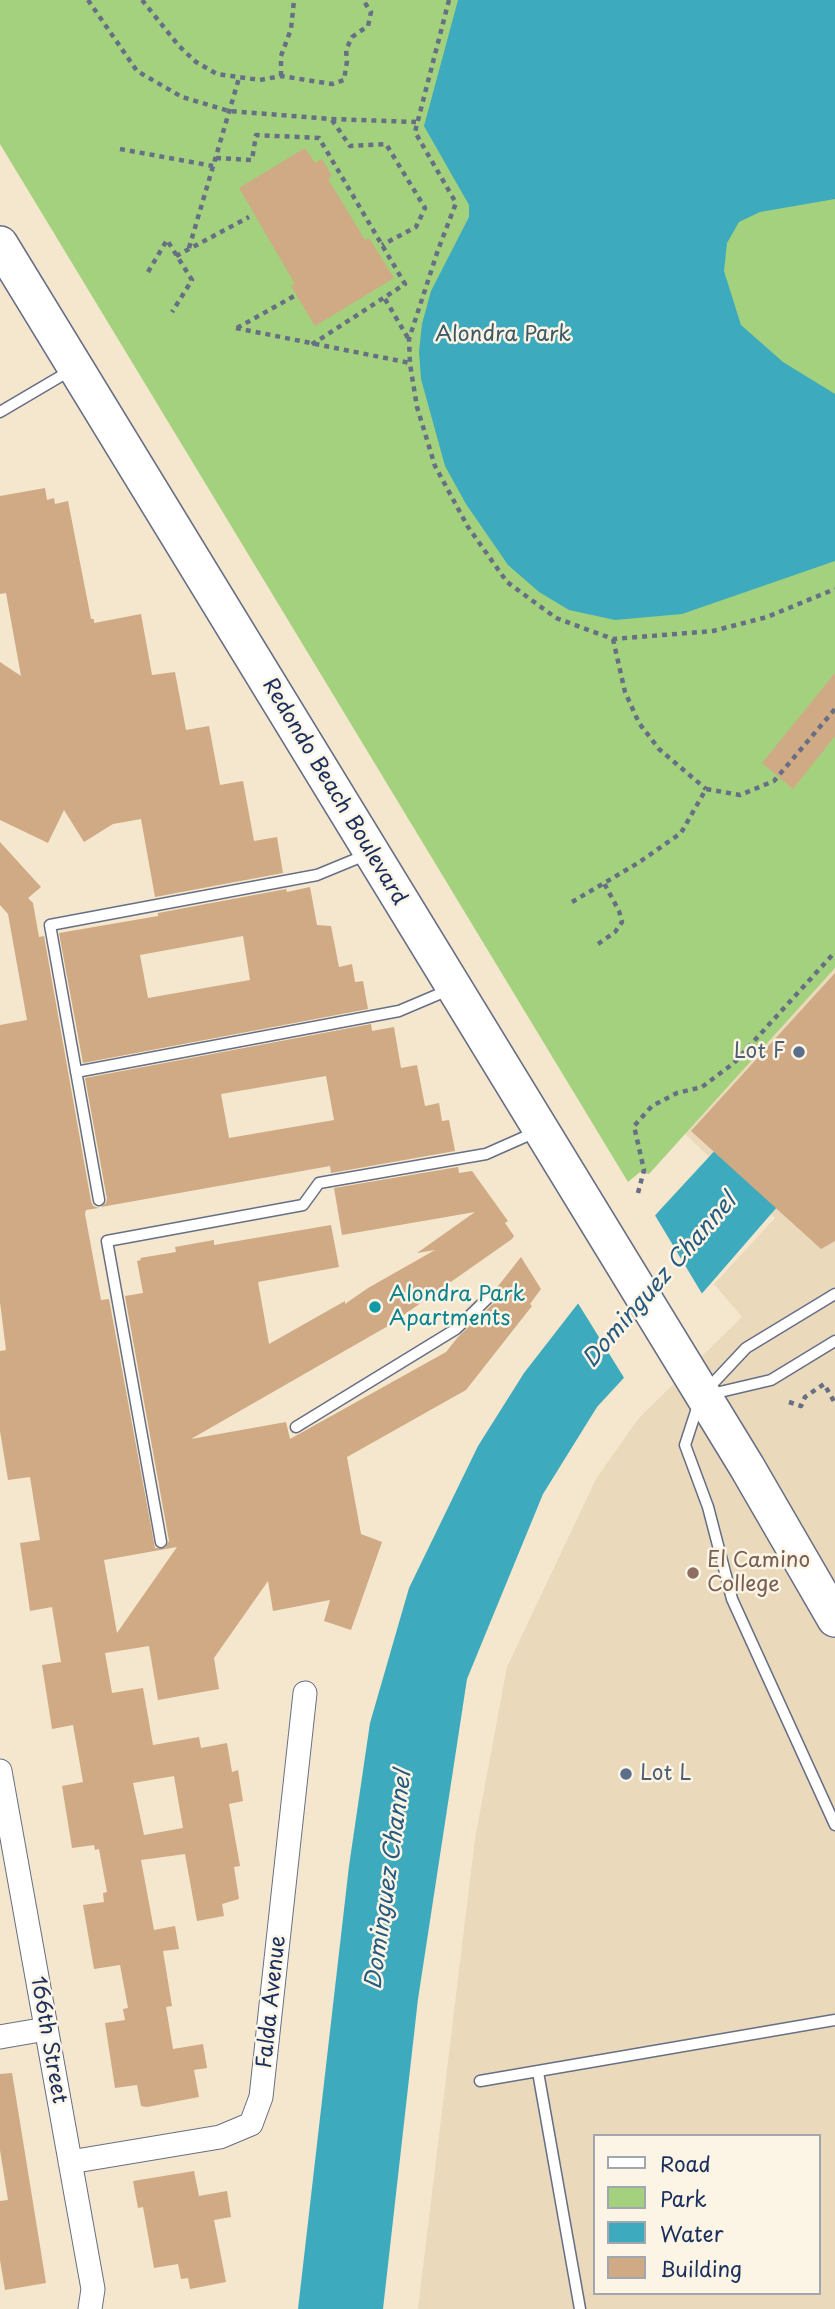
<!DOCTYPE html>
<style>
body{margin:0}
#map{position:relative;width:835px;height:2309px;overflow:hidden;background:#f4e7cd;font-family:"Playpen Sans",sans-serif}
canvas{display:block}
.legend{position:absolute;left:593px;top:2134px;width:228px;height:161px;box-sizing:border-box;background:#fcf5e5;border:2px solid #a2a6af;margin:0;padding:9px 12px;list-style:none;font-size:21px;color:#1b2f5e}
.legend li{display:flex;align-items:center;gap:14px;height:35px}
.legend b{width:35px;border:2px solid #a2a6af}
</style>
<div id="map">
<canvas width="835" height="2309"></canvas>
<ul class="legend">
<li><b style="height:9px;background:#fff"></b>Road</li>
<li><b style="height:19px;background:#a4d17e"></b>Park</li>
<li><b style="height:19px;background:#3eaabe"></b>Water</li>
<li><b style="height:19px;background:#cfaa84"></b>Building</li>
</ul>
</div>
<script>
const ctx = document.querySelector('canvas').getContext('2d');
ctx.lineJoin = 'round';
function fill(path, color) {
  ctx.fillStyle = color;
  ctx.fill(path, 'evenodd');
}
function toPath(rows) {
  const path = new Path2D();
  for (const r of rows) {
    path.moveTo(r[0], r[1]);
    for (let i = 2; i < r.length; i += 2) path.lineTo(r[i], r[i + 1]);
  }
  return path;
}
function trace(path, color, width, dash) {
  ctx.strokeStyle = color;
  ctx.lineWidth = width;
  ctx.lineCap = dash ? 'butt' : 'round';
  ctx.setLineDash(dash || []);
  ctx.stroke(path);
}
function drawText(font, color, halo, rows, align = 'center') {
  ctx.font = font + ' "Playpen Sans",sans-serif';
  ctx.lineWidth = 5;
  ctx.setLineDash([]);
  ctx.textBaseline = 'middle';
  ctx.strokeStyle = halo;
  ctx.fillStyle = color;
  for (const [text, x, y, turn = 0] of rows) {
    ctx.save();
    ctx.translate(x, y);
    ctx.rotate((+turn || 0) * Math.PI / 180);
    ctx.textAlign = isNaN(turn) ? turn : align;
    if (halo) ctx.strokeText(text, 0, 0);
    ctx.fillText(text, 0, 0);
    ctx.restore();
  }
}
fill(toPath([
 [835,968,835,2309,418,2309,475,1839,507,1667,596,1479,638,1419,742,1317,714,1284,775,1218,685,1134],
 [595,2136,819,2136,819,2293,595,2293]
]), '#ead9ba');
fill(toPath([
 [0,0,835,0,835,968,649,1174,640,1172,628,1182,0,144]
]), '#a4d17e');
fill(toPath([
 [458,0,835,0,835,199,760,212,739,222,727,243,724,271,741,325,783,362,835,394,835,561,682,614,615,620,569,610,539,592,508,565,466,504,445,466,421,379,419,352,422,324,431,291,469,217,469,205,424,126],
 [744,1119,791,1191,705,1290,597,1407,543,1494,467,1679,418,1999,383,2309,298,2309,349,1866,370,1723,409,1588,478,1446,524,1373,576,1306,659,1211]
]), '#3eaabe');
fill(toPath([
 [653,1212,704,1297,626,1381,576,1300]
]), '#f4e7cd');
fill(toPath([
 [305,148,315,163,322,159,332,176,328,179,365,240,369,238,394,278,315,326,291,286,295,284,239,188],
 [45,488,47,500,54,498,55,504,68,501,91,619,94,619,94,623,141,614,152,675,175,672,186,730,209,726,220,785,243,781,254,841,277,837,283,873,155,897,141,819,113,824,84,842,64,810,48,843,0,820,0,662,21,676,6,593,0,594,0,496],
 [835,673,835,736,793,789,762,763],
 [0,842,41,887,28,898,33,903,39,937,44,936,91,1201,93,1206,99,1208,86,1210,85,1214,101,1300,109,1299,155,1548,165,1548,169,1541,125,1296,143,1293,137,1261,141,1260,140,1258,176,1252,175,1247,214,1240,214,1245,331,1225,339,1267,258,1282,269,1344,345,1301,345,1304,368,1288,435,1250,417,1253,475,1212,342,1235,334,1188,458,1167,459,1173,472,1171,508,1221,505,1223,514,1236,512,1239,388,1326,191,1439,286,1422,290,1439,446,1352,458,1337,496,1301,498,1295,495,1290,521,1257,541,1289,530,1304,532,1306,466,1390,347,1457,361,1534,382,1542,351,1630,324,1621,330,1600,273,1611,268,1581,214,1658,219,1689,158,1700,149,1646,105,1653,112,1693,143,1688,153,1745,199,1737,201,1748,227,1743,232,1772,238,1770,243,1801,229,1804,240,1866,234,1867,239,1899,222,1904,224,1916,197,1921,185,1854,141,1860,154,1930,175,1926,179,1949,163,1951,172,2006,166,2007,173,2049,203,2044,207,2068,194,2070,199,2097,147,2107,141,2106,137,2085,115,2088,105,2023,125,2020,123,2009,128,2008,120,1965,94,1969,83,1905,104,1902,103,1893,107,1892,99,1849,95,1850,94,1845,72,1848,62,1786,83,1782,73,1725,52,1729,42,1665,61,1662,52,1607,30,1611,20,1543,40,1540,30,1477,8,1480,0,1431,0,1351,6,1350,0,1302,0,1025,27,1020,8,914,0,905],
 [177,1547,117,1633,104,1560],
 [174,1776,183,1828,144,1835,133,1783],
 [310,887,317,925,331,926,339,967,352,964,355,982,363,981,368,1009,83,1063,59,933,158,916,158,913,286,889,287,892],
 [243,936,250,980,148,998,140,955],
 [835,973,835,1241,821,1249,691,1131],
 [371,1024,372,1031,394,1027,401,1068,417,1065,425,1106,439,1103,442,1121,449,1120,455,1151,331,1173,330,1166,101,1207,106,1203,107,1199,85,1078],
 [326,1076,334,1120,229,1138,221,1094],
 [12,2073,46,2283,5,2290,0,2260,0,2201,8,2200,0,2150,0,2074],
 [194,2171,199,2196,227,2191,231,2217,214,2220,226,2282,190,2289,188,2278,181,2279,178,2264,154,2268,143,2207,138,2208,133,2181]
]), '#cfaa84');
const service = toPath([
 [0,412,73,369],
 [76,1072,399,1011,451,989],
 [99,1200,50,925,317,875,368,854],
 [835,1294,746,1348,701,1396,685,1445,708,1507,732,1599,835,1825],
 [707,1395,771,1380,835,1341],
 [296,1427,456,1329,490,1296],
 [161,1542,107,1241,303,1205,319,1183,486,1154,538,1131],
 [538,2072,580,2309],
 [480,2081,835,2020]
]);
const minor = toPath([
 [0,1771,93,2289,90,2309],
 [0,2037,46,2029],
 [70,2162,220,2137,251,2124,261,2097,305,1693]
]);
const primary = toPath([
 [0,244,747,1467,835,1619]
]);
trace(service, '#676f85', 13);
trace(minor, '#676f85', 25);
trace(primary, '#676f85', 38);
trace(toPath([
 [88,0,137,71,182,97,229,111,331,119,416,122],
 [142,0,179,46,196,62,217,74,260,80,281,76,332,84,344,80,347,61,346,50,352,37,368,26,371,12,363,0],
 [449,0,415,132,456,203,438,250,409,339,410,364,417,407,435,466,468,527,507,582,556,618,613,639,713,631,767,617,835,589],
 [281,76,281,56,291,29,294,0],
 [332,120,350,146,386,144,425,208,416,227,382,245],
 [120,149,213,166],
 [216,158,252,160,256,135,319,138,405,284,311,345],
 [189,248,239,78],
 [176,256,249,217],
 [148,272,167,240,192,280,172,312],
 [385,299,408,338],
 [236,328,410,363],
 [237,328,296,295],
 [613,639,625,692,639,723,659,749,706,789],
 [572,902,638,863,681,833,706,789,740,795,774,781,835,709],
 [598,944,615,932,622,922,619,911,604,883],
 [638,1193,644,1170,634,1126,652,1106,677,1093,702,1087,734,1063,835,952],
 [789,1402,801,1406,805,1397,824,1384,835,1403]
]), '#676f85', 4.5, [5, 5]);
trace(service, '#fff', 10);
trace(minor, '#fff', 23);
trace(primary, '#fff', 35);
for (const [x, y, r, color] of [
 [799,1052,7,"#5c6f8a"],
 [375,1307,7,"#0f9aa8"],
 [693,1573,7,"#8d6e63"],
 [626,1774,7,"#5c6f8a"]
]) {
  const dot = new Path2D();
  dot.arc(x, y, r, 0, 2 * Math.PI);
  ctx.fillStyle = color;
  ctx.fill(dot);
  trace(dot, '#fcf5e5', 2.5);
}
drawText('21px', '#3d5866', '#fcf5e5', [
 ["Alondra Park",503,335]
]);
drawText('21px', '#1b2f5e', '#fcf5e5', [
 ["Redondo Beach Boulevard",334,792,59],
 ["Falda Avenue",272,2002,-84],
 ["166th Street",48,2040,80]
]);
drawText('21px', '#4e5e75', '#fcf5e5', [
 ["Lot F",785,1052],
 ["Lot L",640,1774,"left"]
], 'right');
drawText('21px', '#0d838f', '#fcf5e5', [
 ["Alondra Park",389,1295],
 ["Apartments",389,1319]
], 'left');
drawText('21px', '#785e54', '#fcf5e5', [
 ["El Camino",707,1561],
 ["College",707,1585]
], 'left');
drawText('italic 23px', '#275a80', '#fcf5e5', [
 ["Dominguez Channel",660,1281,-49],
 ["Dominguez Channel",389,1880,-82]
]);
</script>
